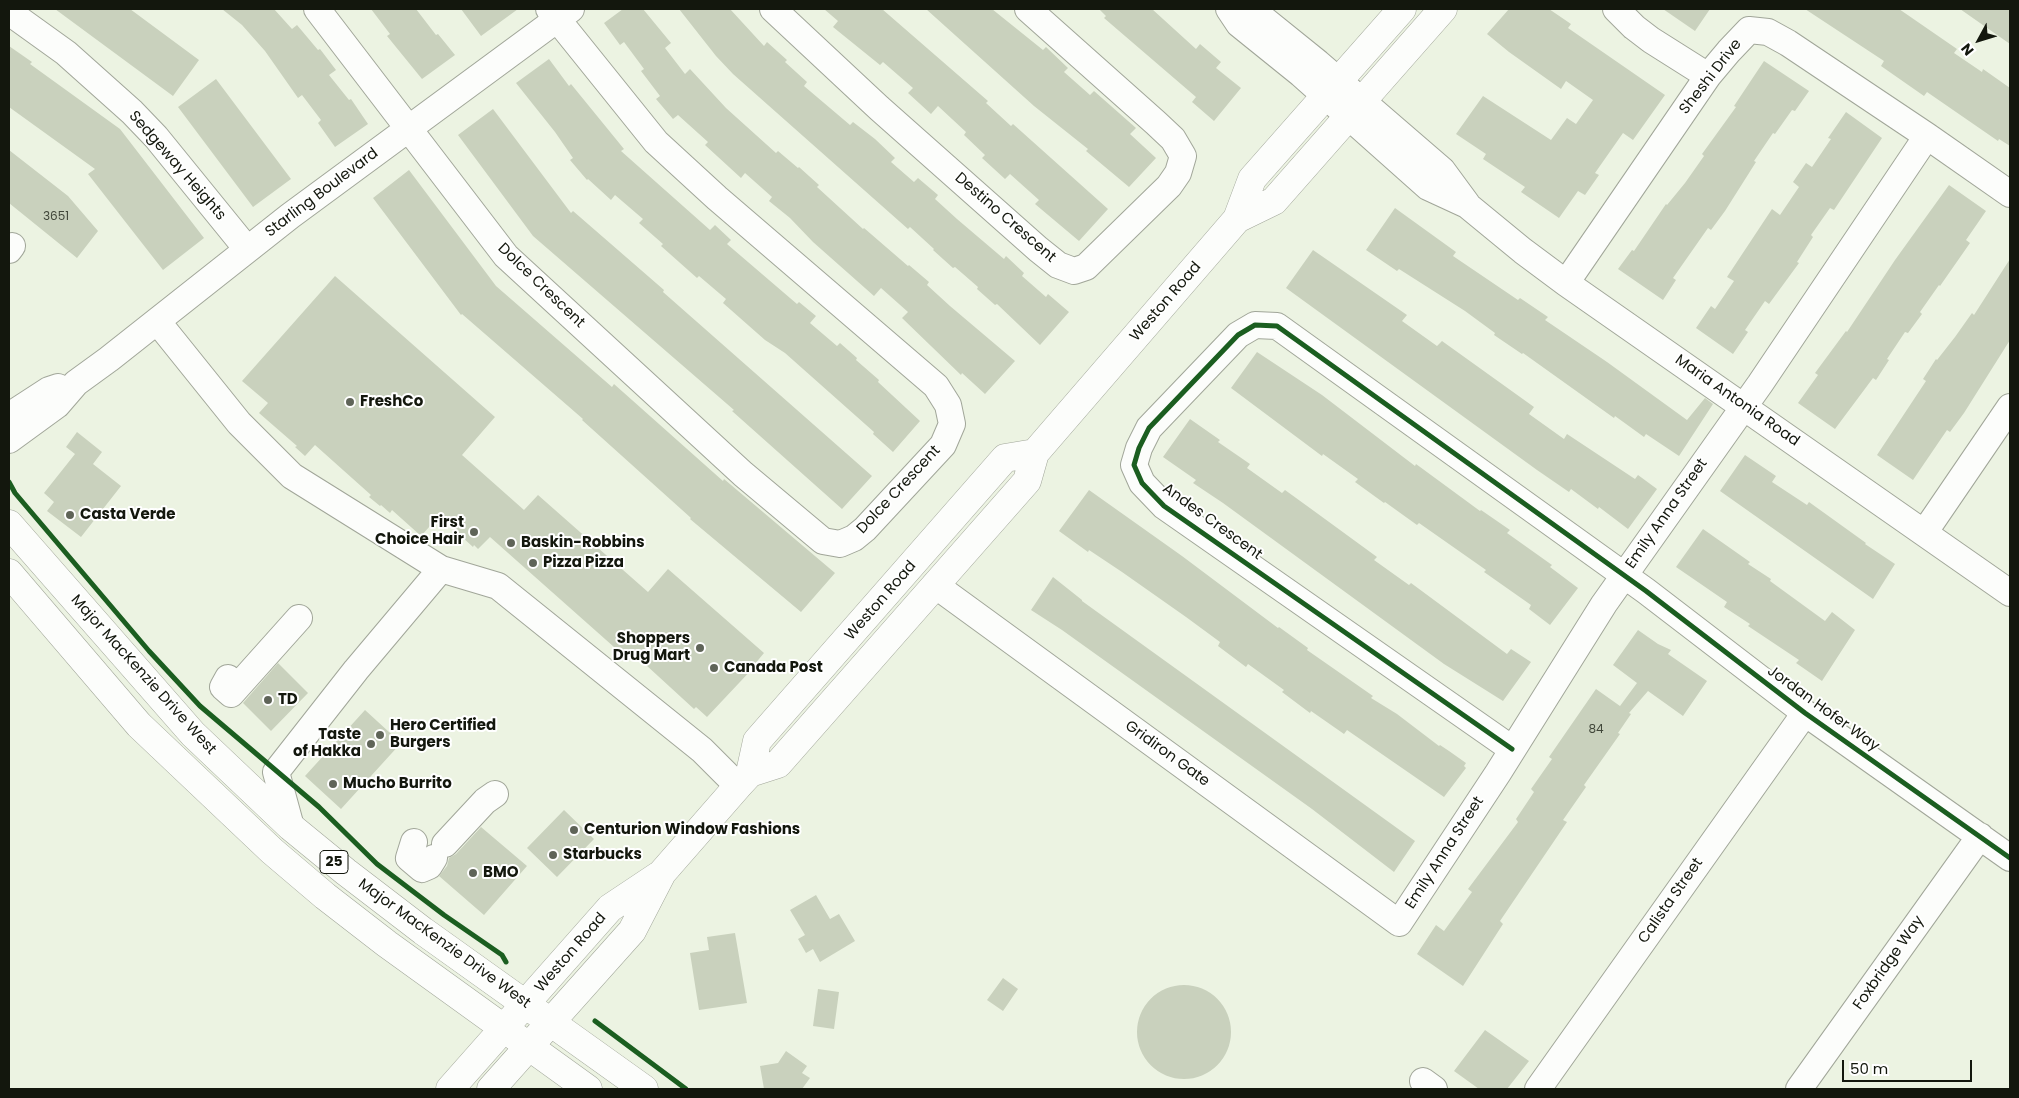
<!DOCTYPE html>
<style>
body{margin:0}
#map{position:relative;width:2019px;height:1098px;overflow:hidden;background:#ecf3e2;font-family:Poppins,sans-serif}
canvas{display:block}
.frame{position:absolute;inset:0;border:10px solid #13170d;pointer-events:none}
.north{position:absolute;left:1954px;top:15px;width:50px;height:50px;-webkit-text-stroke:4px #fff;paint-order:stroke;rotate:231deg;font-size:14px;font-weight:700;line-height:20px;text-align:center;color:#13170d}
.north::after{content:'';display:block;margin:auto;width:18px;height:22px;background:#13170d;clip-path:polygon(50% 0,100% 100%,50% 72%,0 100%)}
.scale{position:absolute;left:1842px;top:1060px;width:130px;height:22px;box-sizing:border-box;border:2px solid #13170d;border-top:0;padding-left:6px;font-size:15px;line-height:18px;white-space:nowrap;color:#13170d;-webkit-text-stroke:4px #fff;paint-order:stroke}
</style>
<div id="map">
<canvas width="2019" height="1098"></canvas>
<div class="frame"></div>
<div class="north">N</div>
<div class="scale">50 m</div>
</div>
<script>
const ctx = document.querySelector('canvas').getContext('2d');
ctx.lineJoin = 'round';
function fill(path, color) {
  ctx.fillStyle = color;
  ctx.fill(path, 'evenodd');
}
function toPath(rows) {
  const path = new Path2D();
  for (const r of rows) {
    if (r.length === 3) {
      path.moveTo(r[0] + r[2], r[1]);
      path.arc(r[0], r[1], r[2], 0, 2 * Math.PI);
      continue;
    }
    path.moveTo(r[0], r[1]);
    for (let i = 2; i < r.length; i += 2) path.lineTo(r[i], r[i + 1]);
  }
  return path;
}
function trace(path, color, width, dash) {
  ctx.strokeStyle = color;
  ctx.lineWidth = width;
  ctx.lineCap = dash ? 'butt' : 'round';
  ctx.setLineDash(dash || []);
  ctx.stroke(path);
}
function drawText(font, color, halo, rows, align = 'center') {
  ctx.font = font + ' Poppins,sans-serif';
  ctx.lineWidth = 4;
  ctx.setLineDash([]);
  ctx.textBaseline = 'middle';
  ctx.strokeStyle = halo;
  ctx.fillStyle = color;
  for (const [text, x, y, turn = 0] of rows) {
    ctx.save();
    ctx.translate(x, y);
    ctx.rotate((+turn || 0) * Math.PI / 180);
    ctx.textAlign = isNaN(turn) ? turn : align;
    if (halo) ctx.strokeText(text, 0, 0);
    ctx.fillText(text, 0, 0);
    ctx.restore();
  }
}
fill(toPath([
 [55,9,130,9,199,60,173,96],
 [222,9,274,9,292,29,297,25,318,50,320,49,336,70,329,75,349,100,351,99,368,124,335,147,318,123,321,120,302,95,298,98,265,51,242,25],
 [371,9,416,9,436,35,438,34,455,55,422,79,387,36,390,34],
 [461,9,518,9,481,36],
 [623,9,643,9,671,43,665,48,685,74,690,69,726,108,776,153,778,151,798,168,799,167,819,185,817,187,863,229,864,228,908,266,909,265,929,282,927,285,950,306,1015,361,985,394,962,373,961,375,902,318,908,312,881,288,874,296,813,242,790,218,769,201,772,197,745,173,741,178,705,145,708,142,678,115,673,119,656,99,660,96,641,71,644,69,624,42,620,45,604,23],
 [679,9,730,9,764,46,767,42,787,60,785,62,807,82,804,86,850,125,853,122,875,139,895,158,891,162,914,182,918,178,938,195,935,199,957,219,1004,259,1006,256,1024,273,1022,276,1046,297,1048,294,1069,312,1040,345,997,304,995,305,977,289,978,287,955,267,953,268,933,250,934,249,910,227,908,229,733,74,716,56],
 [824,9,882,9,988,101,986,103,1011,126,1013,124,1108,209,1079,241,1035,204,1039,200,1010,174,1005,179,982,158,985,155,964,135,966,132,938,106,931,114,908,93,913,88,883,62,880,65,833,27,838,21],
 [926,9,992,9,1043,50,1046,47,1068,68,1064,72,1090,95,1094,91,1136,128,1130,134,1156,158,1129,187,1086,151,1088,149,1034,106],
 [1099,9,1152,9,1196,49,1200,44,1221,62,1216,68,1241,88,1214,121,1192,102,1196,97,1104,18,1106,16],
 [1509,9,1549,9,1571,24,1568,28,1665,95,1633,140,1623,133,1595,173,1599,175,1585,195,1578,191,1559,218,1521,192,1525,187,1483,159,1486,154,1456,134,1483,96,1551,140,1567,118,1576,124,1593,100,1566,81,1561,89,1509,52,1487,34],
 [1663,9,1710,9,1695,31],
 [1805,9,1899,9,1957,49,1954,53,1982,72,1983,69,2010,88,2010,146,1999,139,1998,141,1927,92,1924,96,1881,66,1884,61],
 [1960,9,2010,9,2010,44],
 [9,46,32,62,30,64,120,129,204,238,163,270,88,174,95,169,9,107],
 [549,59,569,86,571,84,624,149,621,151,710,230,715,225,731,240,727,244,797,304,799,302,816,316,810,323,837,346,840,343,857,358,856,360,879,380,878,382,920,421,893,452,873,434,874,432,785,353,765,340,723,303,726,299,699,276,697,278,661,246,663,244,639,223,643,219,615,195,611,200,588,179,587,180,570,160,573,158,555,132,516,83],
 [1764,61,1809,91,1795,111,1792,110,1775,134,1773,133,1754,161,1756,162,1725,211,1711,230,1708,228,1673,278,1676,280,1663,300,1618,269,1632,250,1634,251,1666,204,1667,205,1685,183,1704,156,1702,154,1736,107,1734,106],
 [216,79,291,179,253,207,178,107],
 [493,109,571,213,573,211,664,290,663,292,872,476,842,509,732,411,734,410,533,236,458,135],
 [1846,112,1882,138,1834,210,1830,208,1811,235,1813,237,1797,262,1799,263,1769,304,1765,301,1745,330,1748,332,1733,354,1696,328,1711,306,1715,309,1734,281,1727,277,1772,209,1780,215,1799,187,1793,182,1806,163,1812,167,1831,139,1828,138],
 [9,150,68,196,98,231,77,258,9,203],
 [409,170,496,286,612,387,614,384,723,481,724,479,835,573,801,612,690,519,691,518,582,420,583,419,462,314,461,315,373,198],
 [1949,185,1986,211,1966,240,1970,243,1940,286,1939,285,1920,312,1922,314,1908,333,1905,332,1887,359,1889,360,1876,380,1873,378,1835,429,1798,403,1818,375,1815,373,1846,331,1847,332,1895,260],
 [1395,208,1456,252,1453,256,1518,300,1520,298,1548,317,1545,320,1607,362,1687,420,1705,398,1713,404,1679,456,1646,434,1644,437,1615,416,1614,418,1523,353,1522,354,1494,335,1495,333,1465,311,1399,269,1397,271,1366,250],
 [1313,250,1407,315,1402,321,1437,346,1442,341,1534,407,1529,414,1564,439,1567,434,1635,479,1638,475,1657,489,1628,529,1599,507,1598,509,1571,489,1569,492,1537,470,1286,288],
 [2010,259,2010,340,1964,413,1950,432,1947,430,1913,480,1877,455,1926,381,1923,379,1936,359,1937,360,1955,337,1972,313,1974,315],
 [335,276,495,417,462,455,524,510,538,495,648,592,668,569,764,653,754,665,755,666,707,717,696,707,694,709,634,654,628,661,626,659,625,660,612,649,614,647,490,537,478,549,474,545,473,547,439,516,421,536,392,510,390,513,381,505,380,506,369,497,371,495,315,445,305,456,295,447,297,446,259,413,268,403,242,381],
 [1257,352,1322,395,1415,466,1416,464,1480,511,1481,510,1510,530,1507,533,1552,565,1550,567,1578,588,1550,625,1529,609,1531,605,1484,572,1486,570,1419,523,1417,525,1385,502,1384,503,1355,482,1358,479,1323,454,1322,456,1231,388],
 [1190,419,1220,440,1218,442,1250,464,1247,468,1282,493,1285,490,1314,511,1377,557,1374,560,1409,585,1411,583,1507,654,1511,649,1531,662,1503,701,1444,664,1223,503,1193,483,1196,480,1163,457],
 [77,432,102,452,93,464,121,486,81,537,47,511,54,502,44,493,75,454,66,447],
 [1745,455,1776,476,1772,482,1807,505,1809,502,1866,543,1865,544,1895,564,1873,599,1720,491],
 [1089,490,1182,556,1278,628,1279,627,1308,648,1307,650,1373,696,1371,698,1397,714,1439,746,1440,745,1449,751,1466,763,1464,766,1466,768,1444,797,1347,730,1344,734,1311,711,1310,713,1282,692,1284,690,1248,664,1246,667,1218,646,1220,642,1186,617,1122,572,1089,550,1088,552,1059,531],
 [1703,529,1750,562,1748,564,1771,579,1770,581,1825,621,1832,612,1855,630,1822,681,1796,663,1799,660,1748,626,1750,624,1724,607,1727,602,1676,567],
 [1053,577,1082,600,1082,601,1415,841,1394,872,1312,809,1062,630,1031,610],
 [1638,630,1658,644,1671,650,1668,654,1707,681,1683,716,1648,691,1629,713,1631,714,1618,733,1620,734,1584,785,1586,787,1563,820,1567,822,1500,921,1503,924,1463,986,1417,954,1436,925,1444,931,1472,892,1468,889,1518,822,1516,819,1534,792,1531,789,1552,759,1549,757,1596,689,1620,706,1637,683,1613,665],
 [278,663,308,693,271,731,243,703],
 [365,710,401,743,341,809,305,776],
 [564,810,594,839,557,877,527,848],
 [481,827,527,866,484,915,439,876,447,866,449,858,456,854],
 [816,895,830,919,839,914,855,941,820,962,813,949,806,953,798,939,805,935,790,910],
 [735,933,747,1003,699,1010,690,953,709,950,707,937],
 [1003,978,1018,989,1003,1011,987,1000],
 [1184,1032,47],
 [818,989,839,992,834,1029,813,1026],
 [1485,1030,1529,1061,1507,1089,1479,1089,1454,1071],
 [786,1051,807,1066,802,1073,810,1078,802,1089,764,1089,760,1066,778,1063]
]), '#c9d1bd');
const minor = toPath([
 [317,9,506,256,743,474,823,541,840,544,854,538,865,529,943,445,952,424,948,405,936,386,717,198,656,142,549,9],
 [773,9,879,108,1038,249,1058,265,1074,271,1086,267,1169,186,1178,173,1183,156,1173,139,1156,123,1028,9],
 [1229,9,1239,24,1301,74,1428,187,1467,205,1523,251,1566,283,2010,593],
 [1251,9,1318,63,1442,170,1467,204],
 [1616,9,1634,27,1651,40,1708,76],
 [9,12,66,53,132,112,156,137,247,249],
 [9,250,12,246],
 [1566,283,1708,76,1729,51,1749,30,1768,32,1788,43,1927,136,2010,194],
 [157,321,239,423,292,476,441,569,498,586,702,750,738,786],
 [9,416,49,390,58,387],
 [9,440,57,405,76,383,109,359,290,216,571,9],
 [1924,533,2010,407],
 [935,585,1399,923,1498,773,1604,604,1760,384,1927,136],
 [228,678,223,687,231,694,299,618],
 [1512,749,1164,506,1142,483,1134,465,1139,448,1149,428,1238,335,1255,325,1277,326,1646,591,1805,713,2010,858],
 [291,827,276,772,356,670,441,569],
 [414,842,409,858,422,869,429,866,434,858],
 [445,844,485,801,495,794],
 [1423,1081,1434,1089],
 [1538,1089,1805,713],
 [1799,1089,1980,836]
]);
const major = toPath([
 [1237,219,1274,201,1443,9],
 [9,524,193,734,291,827,346,872,423,931,644,1089],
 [9,573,139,725,272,851,325,896,387,944,588,1089],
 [750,773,757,741,1005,458,1035,453],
 [450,1089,610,908,658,876],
 [491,1089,632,931,662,873,738,786,750,773,778,764,1027,481,1035,453,1237,219,1252,179,1402,9]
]);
trace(minor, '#a1a699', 28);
trace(major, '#a1a699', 29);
trace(minor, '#fcfdfb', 26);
trace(major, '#fcfdfb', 28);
trace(toPath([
 [9,482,15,493,149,651,200,706,319,807,377,864,444,915,502,955,506,962],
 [1512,749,1164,506,1142,483,1134,465,1139,448,1149,428,1238,335,1255,325,1277,326,1646,591,1805,713,2010,858],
 [595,1021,686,1089]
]), '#1b5e20', 5);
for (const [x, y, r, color] of [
 [350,402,5,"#5f6458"],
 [70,515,5,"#5f6458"],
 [474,532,5,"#5f6458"],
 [511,543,5,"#5f6458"],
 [533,563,5,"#5f6458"],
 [700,648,5,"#5f6458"],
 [714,668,5,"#5f6458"],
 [268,700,5,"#5f6458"],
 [380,735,5,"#5f6458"],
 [371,744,5,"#5f6458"],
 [333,784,5,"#5f6458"],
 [574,830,5,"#5f6458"],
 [553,855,5,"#5f6458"],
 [473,873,5,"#5f6458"]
]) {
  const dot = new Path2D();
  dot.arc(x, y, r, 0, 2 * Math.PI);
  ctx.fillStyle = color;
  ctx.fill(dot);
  trace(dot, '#fff', 2);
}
drawText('12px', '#404639', null, [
 ["3651",56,217],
 ["84",1596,730]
]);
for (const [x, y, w] of [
 [334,862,28]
]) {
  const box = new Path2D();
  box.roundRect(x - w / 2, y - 11.5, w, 23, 4);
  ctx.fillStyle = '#fff';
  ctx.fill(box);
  trace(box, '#13170d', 1);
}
drawText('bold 14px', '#13170d', null, [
 ["25",334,862]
]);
drawText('15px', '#13170d', '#fff', [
 ["Sheshi Drive",1711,77,-52],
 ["Sedgeway Heights",177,166,49],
 ["Starling Boulevard",322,193,-37],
 ["Destino Crescent",1005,218,41],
 ["Dolce Crescent",541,286,44],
 ["Weston Road",1166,302,-49],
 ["Maria Antonia Road",1737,401,35],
 ["Dolce Crescent",899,490,-47],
 ["Emily Anna Street",1667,514,-55],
 ["Andes Crescent",1212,522,36],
 ["Weston Road",881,601,-49],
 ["Major MacKenzie Drive West",143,675,48],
 ["Jordan Hofer Way",1823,709,36],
 ["Gridiron Gate",1167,754,36],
 ["Emily Anna Street",1445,853,-57],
 ["Calista Street",1671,901,-55],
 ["Major MacKenzie Drive West",444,944,36],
 ["Weston Road",571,953,-49],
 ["Foxbridge Way",1889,963,-55]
]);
drawText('bold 15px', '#13170d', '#fff', [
 ["FreshCo",360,402],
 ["Casta Verde",80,515],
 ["First",464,523,"right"],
 ["Choice Hair",464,540,"right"],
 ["Baskin-Robbins",521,543],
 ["Pizza Pizza",543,563],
 ["Shoppers",690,639,"right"],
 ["Drug Mart",690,656,"right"],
 ["Canada Post",724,668],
 ["TD",278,700],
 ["Hero Certified",390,726],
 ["Burgers",390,743],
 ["Taste",361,735,"right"],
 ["of Hakka",361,752,"right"],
 ["Mucho Burrito",343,784],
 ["Centurion Window Fashions",584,830],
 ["Starbucks",563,855],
 ["BMO",483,873]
], 'left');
</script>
